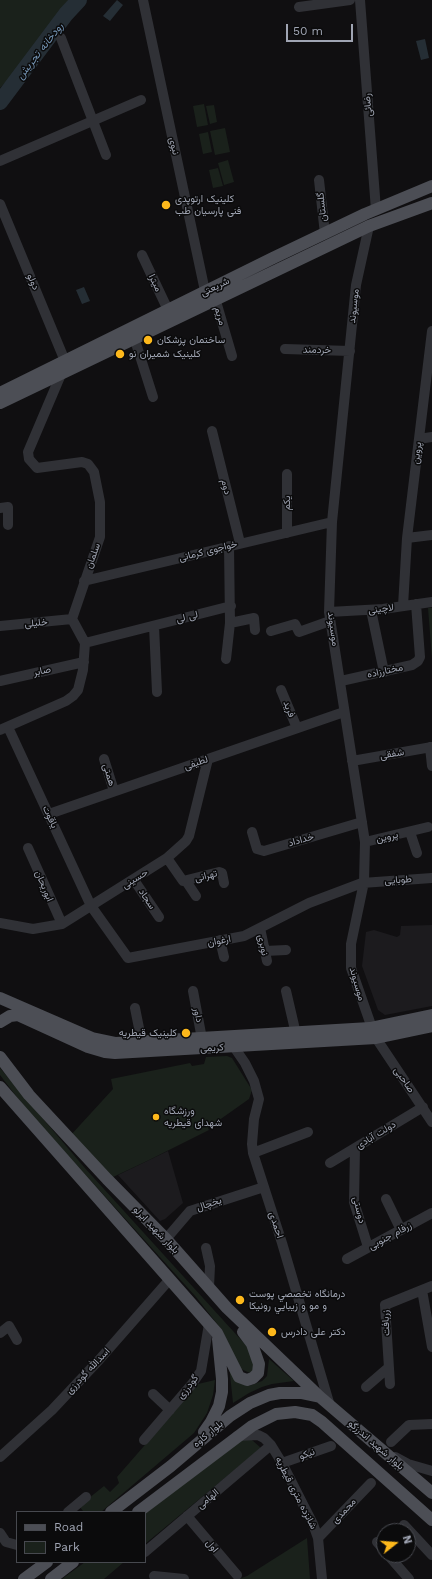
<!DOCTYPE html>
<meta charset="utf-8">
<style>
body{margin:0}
#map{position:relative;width:432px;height:1579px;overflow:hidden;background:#100f11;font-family:"Work Sans",sans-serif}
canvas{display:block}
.legend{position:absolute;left:16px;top:1511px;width:130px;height:52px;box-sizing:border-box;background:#0b0b0c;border:1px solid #47494f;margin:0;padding:5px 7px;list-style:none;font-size:12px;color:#a0a5b3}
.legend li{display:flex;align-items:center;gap:8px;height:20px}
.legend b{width:20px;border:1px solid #47494f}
.north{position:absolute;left:376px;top:1523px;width:40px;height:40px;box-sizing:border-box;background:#0b0b0c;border:1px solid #47494f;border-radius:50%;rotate:73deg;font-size:11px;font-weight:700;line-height:16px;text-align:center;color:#a0a5b3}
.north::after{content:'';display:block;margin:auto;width:14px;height:18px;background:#fdb81b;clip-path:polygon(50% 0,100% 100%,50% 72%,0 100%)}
.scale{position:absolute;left:286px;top:24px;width:67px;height:18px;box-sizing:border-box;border:2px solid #a0a5b3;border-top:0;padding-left:5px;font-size:12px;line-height:14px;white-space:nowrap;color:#a0a5b3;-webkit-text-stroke:3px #0b0b0c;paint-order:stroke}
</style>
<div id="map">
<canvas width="432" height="1579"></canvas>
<ul class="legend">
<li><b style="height:5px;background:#4c4e55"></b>Road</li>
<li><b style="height:11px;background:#1a211b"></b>Park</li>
</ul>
<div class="north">N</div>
<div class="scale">50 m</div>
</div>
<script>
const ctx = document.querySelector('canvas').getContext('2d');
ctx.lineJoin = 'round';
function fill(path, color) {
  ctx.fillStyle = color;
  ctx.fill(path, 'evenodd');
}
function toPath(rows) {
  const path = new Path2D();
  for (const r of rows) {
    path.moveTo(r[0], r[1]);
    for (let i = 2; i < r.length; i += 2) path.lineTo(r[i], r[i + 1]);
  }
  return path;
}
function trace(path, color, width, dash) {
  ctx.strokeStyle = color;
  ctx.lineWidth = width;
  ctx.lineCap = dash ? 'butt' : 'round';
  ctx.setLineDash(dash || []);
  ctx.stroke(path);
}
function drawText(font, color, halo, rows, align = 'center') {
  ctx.font = font + ' "Work Sans",Vazirmatn,sans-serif';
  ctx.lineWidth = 3;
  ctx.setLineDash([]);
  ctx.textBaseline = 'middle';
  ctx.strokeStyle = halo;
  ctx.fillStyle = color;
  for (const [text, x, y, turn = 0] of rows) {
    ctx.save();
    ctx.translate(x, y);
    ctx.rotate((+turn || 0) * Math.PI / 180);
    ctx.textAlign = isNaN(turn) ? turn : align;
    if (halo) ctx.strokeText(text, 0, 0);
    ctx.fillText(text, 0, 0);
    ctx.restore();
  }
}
fill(toPath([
 [432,925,432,1006,385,1015,378,1010,362,966,366,932,374,930,397,937,400,935,401,926],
 [168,1151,183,1203,165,1219,160,1221,118,1175]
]), '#1c1b1e');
fill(toPath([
 [0,0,72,0,61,11,36,51,0,88],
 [204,104,208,125,197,127,193,106],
 [214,105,217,122,210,124,206,106],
 [225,128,230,152,215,155,210,131],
 [208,132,212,152,203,154,199,134],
 [228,160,234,182,224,185,218,163],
 [218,168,223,186,213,188,209,170],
 [428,608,432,608,432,659],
 [227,1056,232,1058,252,1090,249,1099,208,1128,209,1130,147,1161,111,1178,70,1136,113,1089,111,1079,190,1063,192,1066,204,1064,206,1057],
 [0,1068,84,1167,253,1353,257,1361,252,1374,241,1369,222,1330,196,1297,26,1109,0,1075],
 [269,1359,294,1381,272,1384,262,1387,249,1393,233,1403,229,1365,249,1386,262,1381,267,1376],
 [215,1380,213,1395,207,1413,194,1433,101,1512,82,1512,83,1511,79,1506,104,1486,110,1492,119,1483,117,1477,198,1384],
 [240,1439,252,1440,261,1448,145,1544,145,1514],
 [307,1538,310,1579,239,1579,247,1576],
 [85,1562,124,1562,104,1579,62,1579]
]), '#1a211b');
fill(toPath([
 [117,0,123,5,110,21,103,16],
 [425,39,429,58,421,60,416,41],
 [84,287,90,301,82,304,76,290]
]), '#252e35');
trace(toPath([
 [0,102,66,14,79,0]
]), '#252e35', 16);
trace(toPath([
 [143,0,205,291],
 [360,0,376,210],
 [299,7,350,0],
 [61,38,106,155],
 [0,161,141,100],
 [319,180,325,234],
 [0,204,65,361],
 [369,226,356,285,332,522,329,612,365,842,364,882,351,944,351,968,372,1028],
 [142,255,168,310],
 [215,298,232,356],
 [134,337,153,397],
 [285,349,350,351],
 [212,431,240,543],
 [419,439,432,437],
 [0,508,8,507,8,525],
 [287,533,287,474],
 [407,538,432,535],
 [84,581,332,522],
 [403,606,407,538,432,331],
 [371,610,384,672],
 [329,612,383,609,432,602],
 [230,623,254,618,255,630],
 [0,626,72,619],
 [154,626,157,692],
 [271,631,295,624,299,632,330,621],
 [85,643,231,606],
 [226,659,230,623,229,546],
 [0,681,84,662],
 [341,681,412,665,418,661,420,657,416,604],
 [281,690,297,728],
 [8,727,91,906,128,958,244,936,309,903,362,883,432,878],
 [0,730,66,701,73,696,78,690,83,670,85,643,72,619,100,537,100,502,94,472,88,464,82,462,37,468,29,459,28,452,62,372],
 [430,747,432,766],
 [104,759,114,791],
 [352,761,432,747],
 [49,814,344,712],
 [252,832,257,849,264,851,362,822],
 [410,832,417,853],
 [365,842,428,827],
 [28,848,62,924],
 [167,858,183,881,219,872,222,873,224,883],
 [134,880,159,917],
 [186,881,196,896],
 [0,923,33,929,62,924,167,858,186,841,189,836,208,759],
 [260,928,267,961],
 [220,940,224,957],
 [265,951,286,950],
 [193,991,202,1039],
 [286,991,296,1034],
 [135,1008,142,1043],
 [376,1038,432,1122],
 [234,1047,245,1063,254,1081,259,1099,254,1119,252,1144,253,1153,282,1243,330,1406],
 [355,1148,354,1202,368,1247],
 [253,1153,308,1132],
 [330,1163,423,1107],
 [386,1199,401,1230],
 [166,1239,190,1211,264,1187],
 [206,1248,210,1266,209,1287],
 [347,1259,432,1213],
 [422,1290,432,1347],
 [0,1333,9,1326,17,1340],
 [390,1384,385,1305,432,1286],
 [366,1387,388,1368],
 [153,1394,170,1410],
 [237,1436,258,1435,264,1438,271,1445,282,1463,313,1524,318,1538,322,1579],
 [144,1440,192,1384,201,1371,209,1324],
 [391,1442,409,1425,432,1424],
 [0,1457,52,1410,99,1360,170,1279],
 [395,1457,408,1464,432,1471],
 [282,1463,331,1446],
 [68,1512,86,1497],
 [187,1516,237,1575],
 [404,1525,432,1555],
 [0,1533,6,1542,17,1545],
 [318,1538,371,1483],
 [377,1542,384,1550],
 [145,1552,271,1445],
 [388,1555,409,1579],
 [154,1576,184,1579]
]), '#303136', 10);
trace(toPath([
 [0,393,273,258,365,214,432,186],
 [0,403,369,226,432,203],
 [0,998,92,1038,116,1043,370,1028,432,1015],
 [0,1022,10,1016,18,1015,88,1047,105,1052,115,1053,376,1038,432,1026],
 [0,1057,29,1095,107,1179,166,1239,227,1308,320,1397,432,1493],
 [0,1087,217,1333,239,1377,247,1380,253,1378,258,1373,259,1364,252,1344,243,1332],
 [204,1432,211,1422,219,1406,222,1392,222,1379,218,1339],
 [111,1512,171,1466,230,1416,250,1403,269,1395,280,1393,301,1393,320,1397],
 [138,1512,252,1426,276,1414,295,1412,312,1415,322,1422,432,1520],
 [24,1579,47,1562],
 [51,1579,73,1562]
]), '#4c4e55', 12);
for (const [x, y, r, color] of [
 [166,205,5,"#fdb81b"],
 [148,340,5,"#fdb81b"],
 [120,354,5,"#fdb81b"],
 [186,1033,5,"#fdb81b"],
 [156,1117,4,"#fdb81b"],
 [240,1300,5,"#fdb81b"],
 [272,1332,5,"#fdb81b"]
]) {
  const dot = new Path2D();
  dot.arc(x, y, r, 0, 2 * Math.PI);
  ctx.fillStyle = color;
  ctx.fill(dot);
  trace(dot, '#0b0b0c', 1.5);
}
drawText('10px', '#a0a5b3', '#0b0b0c', [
 ["رضائی",368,105,-95],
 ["نبوی",174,146,78],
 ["گلستان",322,207,-96],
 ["دولو",33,282,67],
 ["میترا",155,283,65],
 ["شریعتی",215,287,-26],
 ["موسیوند",354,306,-84],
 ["مریم",220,316,74],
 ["خردمند",317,350,1],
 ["پروین",417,453,-83],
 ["دوم",226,487,76],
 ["یکم",287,503,-90],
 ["خواجوی کرمانی",208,551,-14],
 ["سلمان",93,556,-70],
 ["لاچینی",381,609,-7],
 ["لی لی",187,617,-14],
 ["خلیلی",36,623,-6],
 ["موسیوند",333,629,82],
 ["صابر",42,671,-12],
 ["مختارزاده",385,671,-12],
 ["فرید",289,709,68],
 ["شفقی",392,754,-10],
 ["لطیفی",196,763,-19],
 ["همتی",109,775,74],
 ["یاقوت",50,817,65],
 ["پروین",387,837,-13],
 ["خداداد",301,840,-16],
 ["تهرانی",206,876,-14],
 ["حسینی",135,879,-32],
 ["طوبایی",398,880,-4],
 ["ابوریحان",44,886,67],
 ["سجاد",147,899,56],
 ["ارغوان",219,941,-11],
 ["نوبری",263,945,79],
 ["موسیوند",357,984,74],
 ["داور",198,1015,79],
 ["کریمی",212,1048,-3],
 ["صاحبی",404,1080,56],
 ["دولت آبادی",376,1135,-31],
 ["یخچال",209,1204,-18],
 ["دوستی",359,1210,77],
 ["احمدی",276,1225,72],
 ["بلوار شهید ایرلو",156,1230,46],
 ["زرفام جنوبی",390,1236,-29],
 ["زربافت",386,1323,-93],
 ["اسدالله گودرزی",88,1371,-47],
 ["گودرزی",188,1387,-52],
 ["بلوار کاوه",208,1434,-40],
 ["بلوار شهید اندرزگو",376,1445,41],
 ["نیکو",307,1454,-20],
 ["شانزده متری قیطریه",296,1493,63],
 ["الهامی",208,1499,-40],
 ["محمدی",344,1511,-47],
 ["اول",212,1546,50]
]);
drawText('10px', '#a0a5b3', '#0b0b0c', [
 ["کلینیک ارتوپدی",175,199],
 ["فنی پارسیان طب",175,211],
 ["ساختمان پزشکان",157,340],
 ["کلینیک شمیران نو",129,354],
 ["کلینیک قیطریه",177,1033,"right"],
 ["ورزشگاه",164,1111],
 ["شهدای قیطریه",164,1123],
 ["درمانگاه تخصصي پوست",249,1294],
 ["و مو و زيبايي رونيكا",249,1306],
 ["دکتر علی دادرس",281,1332]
], 'left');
drawText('italic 11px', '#7392b1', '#0b0b0c', [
 ["رودخانه تجریش",40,51,-52]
]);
</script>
